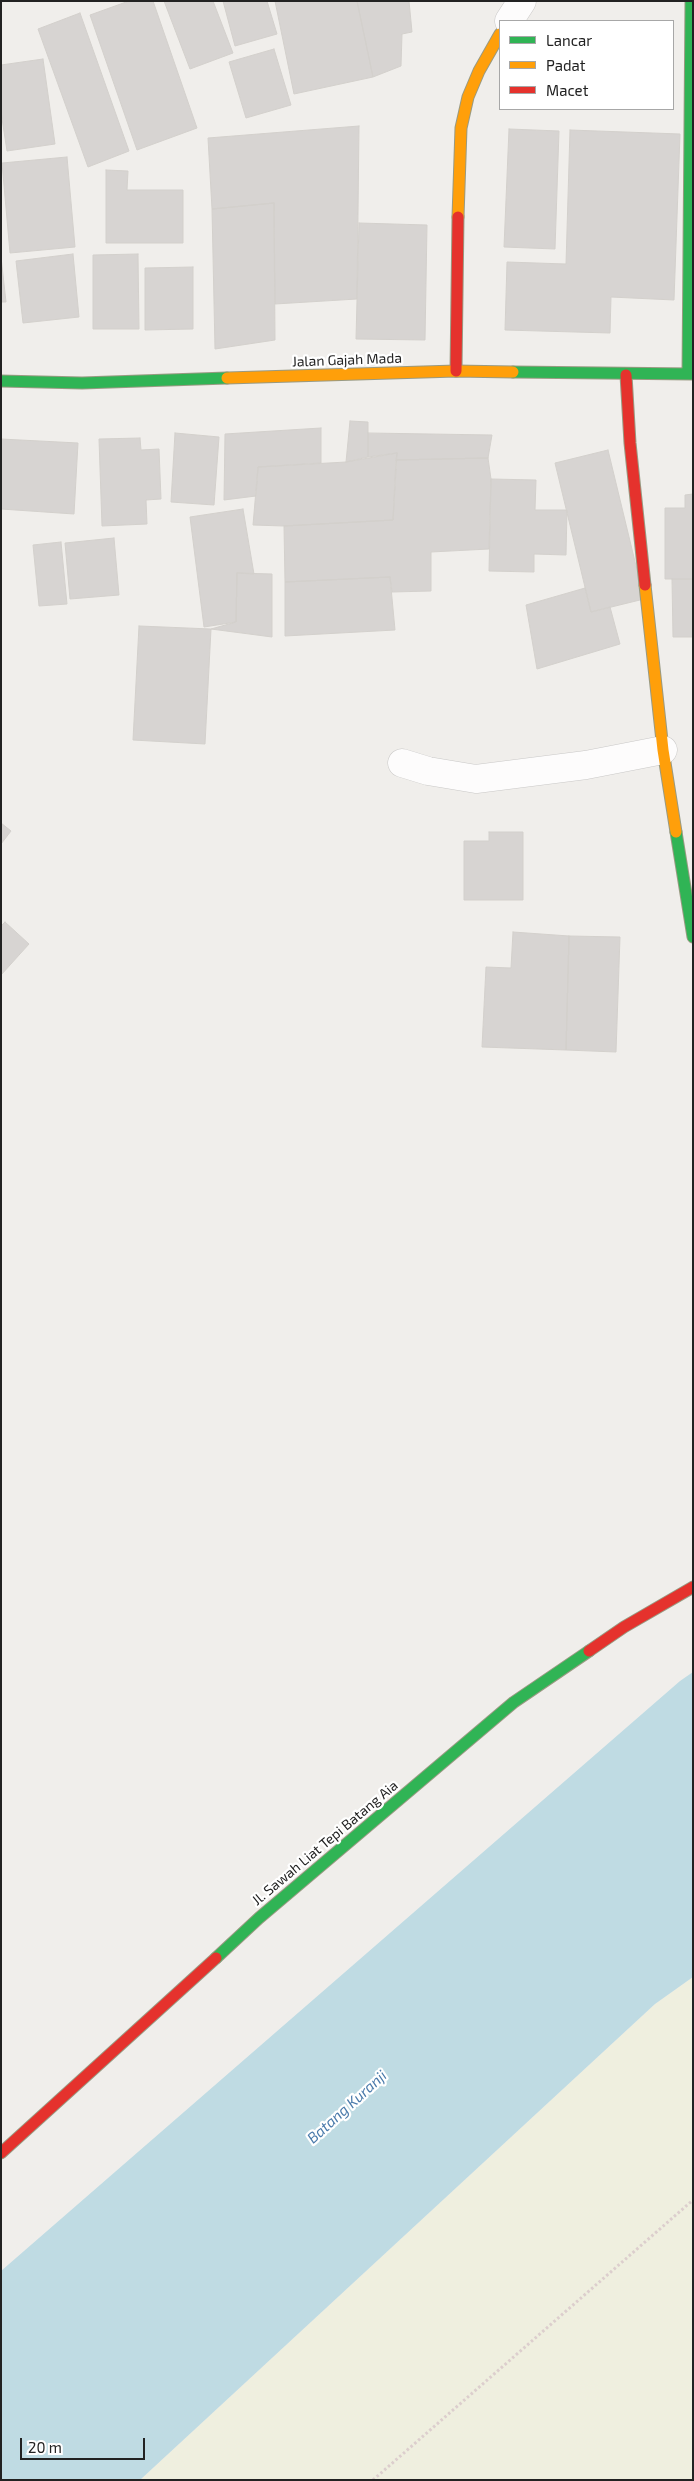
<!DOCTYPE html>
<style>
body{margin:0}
#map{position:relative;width:694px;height:2481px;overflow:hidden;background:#f0eeeb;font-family:"Exo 2",sans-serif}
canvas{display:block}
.frame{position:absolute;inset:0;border:2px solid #222;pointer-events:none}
.legend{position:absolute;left:499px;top:20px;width:175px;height:90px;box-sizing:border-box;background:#fff;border:1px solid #a7a7a7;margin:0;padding:6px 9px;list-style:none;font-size:15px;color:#222}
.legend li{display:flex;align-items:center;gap:10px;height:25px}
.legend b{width:25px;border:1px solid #a7a7a7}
.scale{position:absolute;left:20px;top:2438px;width:125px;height:22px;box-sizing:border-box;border:2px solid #222;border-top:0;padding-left:6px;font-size:15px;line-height:18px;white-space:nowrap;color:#222;-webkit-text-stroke:4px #fff;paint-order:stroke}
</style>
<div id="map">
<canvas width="694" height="2481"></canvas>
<div class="frame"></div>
<ul class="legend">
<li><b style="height:6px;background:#30b455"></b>Lancar</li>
<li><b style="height:6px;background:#ff9f0a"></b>Padat</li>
<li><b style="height:6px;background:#e5322d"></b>Macet</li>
</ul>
<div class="scale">20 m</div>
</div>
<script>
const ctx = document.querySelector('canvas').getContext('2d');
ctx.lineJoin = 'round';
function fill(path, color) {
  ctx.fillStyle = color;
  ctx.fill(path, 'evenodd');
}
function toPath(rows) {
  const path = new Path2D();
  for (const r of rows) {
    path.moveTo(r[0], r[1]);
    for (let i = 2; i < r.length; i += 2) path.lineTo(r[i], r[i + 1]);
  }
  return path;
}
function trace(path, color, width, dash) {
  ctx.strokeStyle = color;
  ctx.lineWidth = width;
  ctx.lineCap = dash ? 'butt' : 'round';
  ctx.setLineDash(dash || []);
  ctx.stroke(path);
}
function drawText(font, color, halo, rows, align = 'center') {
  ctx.font = font + ' "Exo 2",sans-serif';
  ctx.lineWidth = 4.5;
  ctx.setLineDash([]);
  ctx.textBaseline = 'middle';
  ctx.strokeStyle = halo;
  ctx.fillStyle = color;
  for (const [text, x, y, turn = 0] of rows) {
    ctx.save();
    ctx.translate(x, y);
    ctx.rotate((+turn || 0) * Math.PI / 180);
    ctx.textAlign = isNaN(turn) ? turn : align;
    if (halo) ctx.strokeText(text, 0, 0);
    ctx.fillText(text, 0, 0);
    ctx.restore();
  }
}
fill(toPath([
 [693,1977,693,2480,140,2480,655,2004]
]), '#efefdf');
fill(toPath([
 [693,1672,693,1977,655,2004,140,2480,1,2480,1,2271,680,1681]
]), '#bfdbe3');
const building = toPath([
 [129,1,153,1,197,128,137,150,90,15,129,1],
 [164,1,213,1,233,53,190,69,164,1],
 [223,1,267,1,277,34,235,46,223,1],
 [275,1,357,1,373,77,294,94,275,1],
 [357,1,409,1,412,32,402,34,401,66,373,77,357,1],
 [80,13,129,151,88,167,38,29,80,13],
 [274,49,291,105,246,118,229,62,274,49],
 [43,59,55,144,7,151,1,112,1,65,43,59],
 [359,126,357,299,275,304,274,203,212,209,208,138,359,126],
 [509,129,559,131,555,249,504,247,509,129],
 [570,130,680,134,674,300,611,297,610,333,505,330,507,262,566,264,570,130],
 [67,157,75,247,10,253,2,163,67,157],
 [106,170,128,171,127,190,183,190,183,243,106,243,106,170],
 [274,203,275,340,215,349,212,209,274,203],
 [359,223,427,225,425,340,356,339,359,223],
 [73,254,79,317,23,323,16,261,73,254],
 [138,254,139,329,93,329,93,255,138,254],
 [1,257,6,302,1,302,1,257],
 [193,267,193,329,145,330,145,268,193,267],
 [350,421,368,422,368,457,346,462,350,421],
 [321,428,321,463,258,467,256,496,224,500,225,434,321,428],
 [175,433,219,437,214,505,171,502,175,433],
 [368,433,492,435,488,458,396,460,397,453,368,457,368,433],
 [140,438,141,450,159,449,161,499,146,500,147,524,102,526,99,439,140,438],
 [1,439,78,443,74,514,1,509,1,439],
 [608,450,644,599,591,612,555,463,608,450],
 [397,453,393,520,284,526,253,525,258,467,346,462,397,453],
 [488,458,491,479,489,549,431,552,431,591,392,592,390,577,285,582,284,526,393,520,396,460,488,458],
 [491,479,536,480,535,510,567,510,566,555,534,554,534,572,489,571,491,479],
 [693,494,693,579,665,579,665,508,685,508,685,495,693,494],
 [243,509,254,574,237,573,236,622,204,627,190,517,243,509],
 [114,538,119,595,70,599,65,543,114,538],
 [61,542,67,604,39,606,33,545,61,542],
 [237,573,272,574,272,637,211,629,236,622,237,573],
 [390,577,395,630,285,636,285,582,390,577],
 [672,579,693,579,693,637,673,637,672,579],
 [585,588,591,612,610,607,620,644,537,669,526,605,585,588],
 [139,626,211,629,205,744,133,740,139,626],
 [1,823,11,831,1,844,1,823],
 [489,832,523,832,523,900,464,900,464,841,489,841,489,832],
 [5,922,29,944,1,975,1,926,5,922],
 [513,932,569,936,566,1050,482,1047,486,967,511,968,513,932],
 [569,936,620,937,616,1052,566,1050,569,936]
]);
fill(building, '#d7d4d2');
trace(building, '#d3d0cc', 1);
const street = toPath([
 [509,21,522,1],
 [402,763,428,771,476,779,586,765,663,750]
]);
const fast = toPath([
 [513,372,693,374],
 [688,374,691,1],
 [1,381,82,383,227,378],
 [676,832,693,937],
 [216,1958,259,1918,514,1702,589,1651]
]);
const slow = toPath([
 [458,217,461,128,468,97,479,71,500,34],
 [227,378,456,371,513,372],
 [645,585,663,750,676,832]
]);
const jam = toPath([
 [456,371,458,217],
 [626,375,630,443,645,585],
 [589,1651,624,1627,693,1587],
 [1,2153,216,1958]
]);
trace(street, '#c9c8c7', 29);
trace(fast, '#999a82', 13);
trace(slow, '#999a82', 13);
trace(jam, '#999a82', 13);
trace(toPath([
 [373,2480,693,2200]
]), '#dccecd', 3, [2.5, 2.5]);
trace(street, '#fdfcfc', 28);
trace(fast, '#30b455', 11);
trace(slow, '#ff9f0a', 11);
trace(jam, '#e5322d', 11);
drawText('14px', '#222', '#fff', [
 ["Jalan Gajah Mada",347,360,-2],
 ["Jl. Sawah Liat Tepi Batang Aia",325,1843,-40]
]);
drawText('italic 15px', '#4a7aab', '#fff', [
 ["Batang Kuranji",347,2107,-42]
]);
</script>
